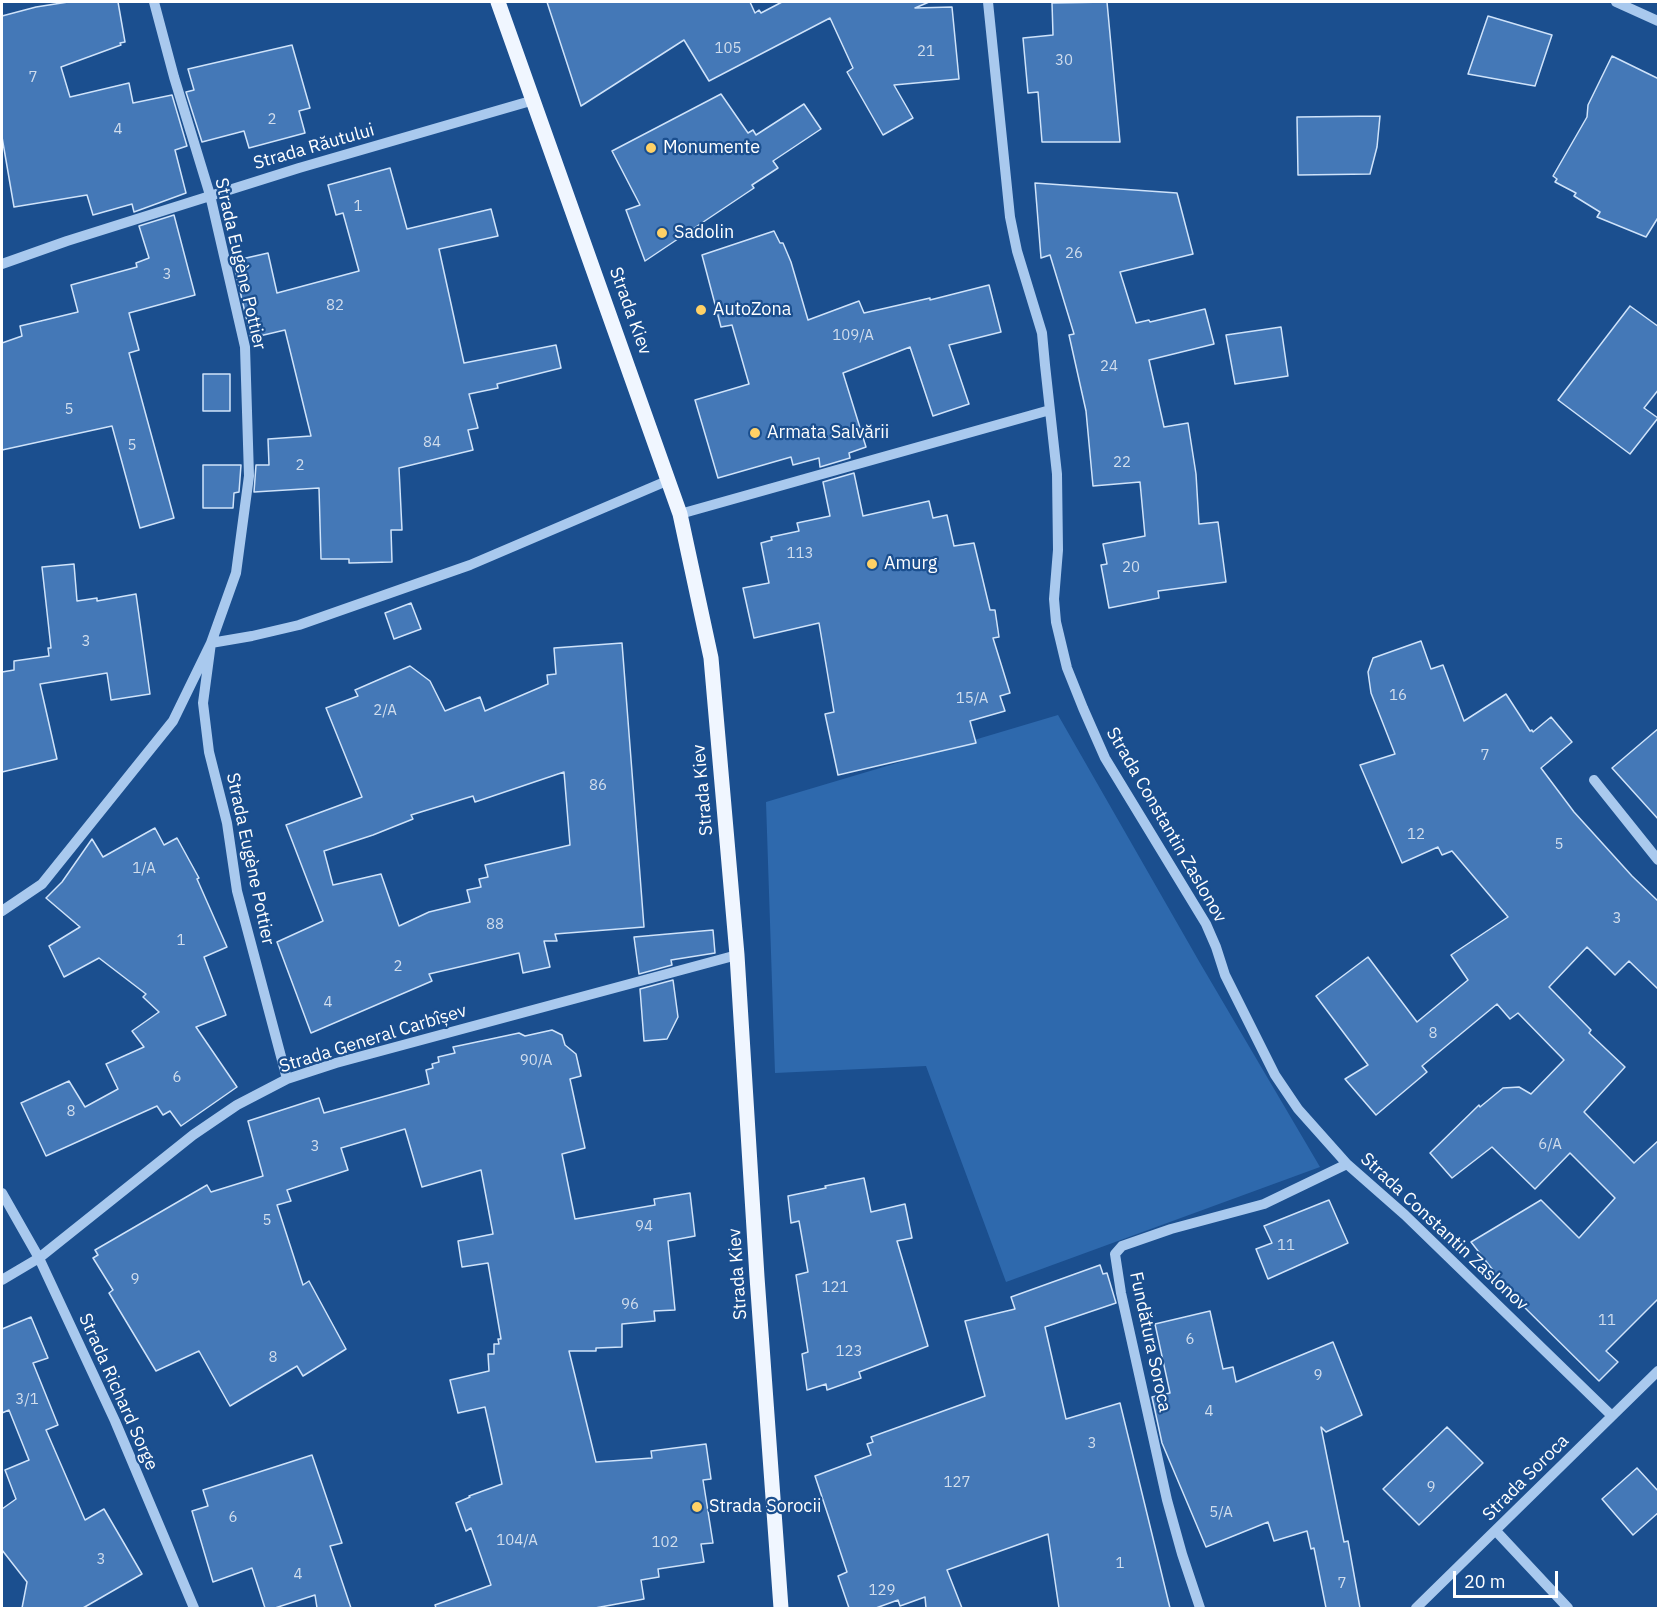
<!DOCTYPE html>
<meta charset="utf-8">
<style>
body{margin:0}
#map{position:relative;width:1660px;height:1610px;overflow:hidden;background:#1b4f8f;font-family:"IBM Plex Sans",sans-serif}
canvas{display:block}
.frame{position:absolute;inset:0;border:3px solid #fff;pointer-events:none}
.scale{position:absolute;left:1453px;top:1571px;width:105px;height:27px;box-sizing:border-box;border:3px solid #fff;border-top:0;padding-left:8px;font-size:18px;line-height:21px;white-space:nowrap;color:#fff;-webkit-text-stroke:4px #1b4f8f;paint-order:stroke}
</style>
<div id="map">
<canvas width="1660" height="1610"></canvas>
<div class="frame"></div>
<div class="scale">20 m</div>
</div>
<script>
const ctx = document.querySelector('canvas').getContext('2d');
ctx.lineJoin = 'round';
function fill(path, color) {
  ctx.fillStyle = color;
  ctx.fill(path, 'evenodd');
}
function toPath(rows) {
  const path = new Path2D();
  for (const r of rows) {
    path.moveTo(r[0], r[1]);
    for (let i = 2; i < r.length; i += 2) path.lineTo(r[i], r[i + 1]);
  }
  return path;
}
function trace(path, color, width, dash) {
  ctx.strokeStyle = color;
  ctx.lineWidth = width;
  ctx.lineCap = dash ? 'butt' : 'round';
  ctx.setLineDash(dash || []);
  ctx.stroke(path);
}
function drawText(font, color, halo, rows, align = 'center') {
  ctx.font = font + ' "IBM Plex Sans",sans-serif';
  ctx.lineWidth = 4.5;
  ctx.setLineDash([]);
  ctx.textBaseline = 'middle';
  ctx.strokeStyle = halo;
  ctx.fillStyle = color;
  for (const [text, x, y, turn = 0] of rows) {
    ctx.save();
    ctx.translate(x, y);
    ctx.rotate((+turn || 0) * Math.PI / 180);
    ctx.textAlign = isNaN(turn) ? turn : align;
    if (halo) ctx.strokeText(text, 0, 0);
    ctx.fillText(text, 0, 0);
    ctx.restore();
  }
}
fill(toPath([
 [1058,715,1200,963,1320,1167,1006,1282,926,1066,775,1073,766,802]
]), '#2e69ad');
const building = toPath([
 [68,2,118,2,125,42,120,43,121,45,61,67,70,97,129,83,133,103,172,95,187,146,175,150,186,193,134,212,132,204,93,215,87,195,14,207,2,137,2,16,36,7,68,2],
 [547,2,750,2,755,13,759,10,761,13,782,2,929,2,915,8,952,7,959,79,894,85,913,118,883,135,847,72,853,68,830,18,709,81,684,40,581,106,547,2],
 [1107,2,1120,142,1042,142,1038,92,1028,93,1023,38,1053,35,1052,3,1107,2],
 [1488,16,1552,35,1535,86,1468,74,1488,16],
 [292,45,310,108,299,111,305,133,249,148,244,131,202,142,186,92,194,90,188,69,292,45],
 [1612,56,1659,79,1659,216,1646,237,1597,217,1600,212,1574,196,1576,193,1555,182,1557,179,1553,176,1587,117,1588,105,1612,56],
 [721,94,748,133,753,130,756,135,804,104,821,129,773,161,778,168,752,185,754,188,645,261,626,210,640,205,612,151,721,94],
 [1380,116,1377,147,1370,174,1298,175,1297,117,1380,116],
 [390,168,407,229,491,209,498,236,439,249,464,363,556,345,561,368,497,384,498,388,469,394,478,428,468,430,473,450,399,468,402,530,391,530,392,562,349,563,349,559,321,559,319,488,254,492,256,465,269,465,268,439,311,436,285,330,251,338,233,261,268,253,277,293,359,271,343,213,336,215,328,185,390,168],
 [1035,183,1177,193,1193,254,1120,272,1136,323,1149,320,1150,322,1205,309,1214,344,1149,360,1164,427,1188,423,1196,474,1199,524,1218,522,1226,582,1158,591,1159,598,1109,608,1101,565,1107,564,1103,544,1145,536,1140,482,1093,486,1086,411,1069,335,1074,334,1050,255,1041,258,1035,183],
 [174,215,195,295,129,313,139,350,129,353,174,518,140,528,112,426,2,450,2,343,22,336,20,326,78,312,71,285,137,267,136,263,149,258,139,226,174,215],
 [774,231,780,243,783,243,791,262,808,320,859,301,864,313,930,298,930,300,989,285,1001,332,949,345,969,404,933,416,910,347,843,373,866,447,849,453,850,458,820,467,819,458,793,465,791,457,718,478,695,400,749,384,732,325,721,327,702,255,774,231],
 [1630,306,1659,327,1659,389,1644,408,1658,418,1630,454,1558,400,1630,306],
 [1281,327,1288,376,1235,384,1226,335,1281,327],
 [203,374,230,374,230,411,203,411,203,374],
 [203,465,241,465,239,492,234,493,233,508,203,508,203,465],
 [854,473,863,516,929,501,933,518,947,515,954,546,974,543,990,610,995,610,999,637,993,638,1010,693,1000,696,1005,711,970,721,976,743,838,775,825,714,834,712,819,623,754,638,743,588,769,583,761,543,772,540,771,537,799,531,797,523,830,516,823,482,854,473],
 [74,564,77,601,97,598,97,601,136,594,150,694,111,700,107,673,40,684,57,759,2,772,2,672,14,670,14,661,49,656,48,648,51,648,42,567,74,564],
 [411,603,421,629,394,639,385,613,411,603],
 [1421,641,1431,669,1443,665,1464,721,1506,694,1530,731,1532,730,1533,732,1551,717,1572,742,1541,768,1574,812,1632,876,1659,902,1659,990,1629,961,1615,975,1587,947,1549,987,1591,1030,1589,1033,1625,1067,1584,1112,1634,1163,1659,1140,1659,1298,1606,1351,1618,1362,1599,1381,1514,1297,1471,1242,1541,1200,1579,1238,1615,1198,1570,1153,1535,1189,1492,1147,1452,1178,1430,1153,1479,1105,1480,1107,1503,1088,1519,1087,1531,1094,1564,1060,1518,1013,1510,1019,1497,1004,1422,1066,1427,1072,1376,1115,1345,1079,1368,1065,1316,996,1368,957,1417,1022,1468,980,1451,955,1508,917,1452,851,1442,855,1438,847,1402,863,1360,765,1395,754,1371,693,1368,672,1373,658,1421,641],
 [622,643,644,927,555,934,557,941,544,941,550,967,523,973,519,953,429,974,432,981,311,1033,277,942,323,921,286,825,362,797,326,708,358,696,355,690,410,666,430,681,445,711,480,697,485,711,548,684,547,675,556,674,554,648,622,643],
 [564,772,570,845,485,865,488,877,479,879,481,887,467,890,470,902,429,912,399,926,381,874,333,885,324,851,373,835,413,819,411,815,473,796,475,802,564,772],
 [1659,728,1659,820,1612,768,1659,728],
 [155,828,164,845,177,838,199,878,197,879,227,947,204,957,226,1015,196,1027,237,1087,181,1126,170,1111,163,1115,157,1106,46,1156,21,1103,69,1081,85,1107,118,1089,106,1064,144,1047,132,1031,159,1012,143,997,146,994,99,958,64,977,49,946,80,927,46,898,62,882,92,839,103,857,155,828],
 [713,930,715,953,671,960,672,965,639,974,634,937,713,930],
 [673,980,678,1017,667,1039,644,1041,640,989,673,980],
 [552,1030,562,1035,565,1045,576,1054,581,1076,570,1079,585,1148,562,1154,575,1219,655,1205,654,1199,690,1193,695,1236,668,1241,675,1310,654,1311,655,1321,622,1324,622,1347,596,1348,596,1351,569,1351,596,1462,652,1458,651,1451,706,1444,711,1479,703,1480,713,1543,701,1544,704,1562,658,1569,659,1577,641,1580,644,1599,595,1608,436,1608,435,1605,491,1585,471,1528,466,1531,456,1503,470,1497,469,1496,502,1484,485,1407,458,1413,450,1380,489,1371,488,1354,494,1354,494,1344,499,1344,498,1339,501,1339,488,1263,462,1267,458,1241,493,1234,481,1170,422,1187,405,1129,341,1148,348,1170,287,1190,291,1201,277,1205,303,1285,309,1281,346,1349,303,1376,297,1366,230,1406,199,1351,156,1371,109,1293,113,1290,93,1258,98,1255,95,1250,207,1185,211,1192,263,1176,248,1121,319,1098,324,1113,429,1084,426,1070,433,1068,432,1064,439,1062,438,1057,455,1053,453,1047,519,1033,525,1036,552,1030],
 [864,1178,871,1212,905,1204,912,1238,897,1241,928,1346,859,1372,861,1378,827,1390,826,1384,807,1390,802,1354,808,1352,796,1275,808,1272,799,1221,791,1223,788,1196,826,1188,825,1186,864,1178],
 [1329,1200,1348,1243,1268,1279,1256,1249,1272,1243,1264,1226,1329,1200],
 [1100,1265,1103,1274,1107,1273,1116,1303,1045,1327,1066,1419,1120,1403,1170,1608,1059,1608,1048,1534,947,1570,962,1608,926,1608,925,1597,900,1606,898,1600,876,1608,849,1608,838,1576,847,1572,815,1476,871,1455,867,1444,873,1442,871,1437,985,1396,965,1321,1015,1309,1011,1297,1100,1265],
 [1210,1311,1223,1369,1233,1367,1236,1382,1333,1342,1362,1415,1326,1432,1321,1427,1344,1542,1348,1541,1360,1608,1326,1608,1314,1548,1311,1549,1307,1531,1274,1541,1268,1522,1206,1547,1162,1443,1152,1397,1170,1393,1155,1324,1210,1311],
 [31,1317,48,1358,33,1363,58,1425,46,1430,85,1520,104,1509,142,1574,83,1608,22,1608,27,1582,2,1550,2,1509,16,1499,5,1470,29,1460,9,1410,2,1413,2,1329,31,1317],
 [1447,1427,1483,1463,1419,1525,1383,1489,1447,1427],
 [312,1455,342,1543,330,1546,351,1608,317,1608,315,1595,275,1608,265,1608,252,1568,213,1582,192,1511,208,1506,203,1490,312,1455],
 [1637,1468,1659,1492,1659,1512,1633,1535,1602,1499,1637,1468]
]);
fill(building, '#4478b7');
trace(building, '#cfe3fa', 1.5);
trace(toPath([
 [154,2,174,77,210,195,245,347,249,476,236,573,211,643,203,703,209,752,227,823,237,891,287,1079],
 [988,2,1010,217,1017,251,1042,333,1045,365,1057,474,1058,550,1054,599,1056,622,1067,668,1083,708,1105,758,1206,924,1216,947,1225,975,1275,1075,1298,1109,1347,1164,1405,1215,1612,1416],
 [1616,2,1658,21],
 [2,264,67,241,299,168,534,100],
 [680,514,1050,410],
 [1594,780,1658,860],
 [2,911,42,884,173,721,211,643,252,636,299,625,470,565,669,480],
 [2,1193,39,1258,115,1421,194,1608],
 [2,1280,39,1258,193,1135,237,1105,287,1079,336,1063,737,955],
 [1496,1531,1568,1608],
 [1200,1608,1182,1554,1167,1500,1121,1293,1115,1254,1122,1246,1171,1229,1264,1204,1347,1164],
 [1416,1608,1658,1371]
]), '#a9c9ee', 10);
trace(toPath([
 [498,2,680,514,711,658,737,955,757,1277,781,1608]
]), '#f0f6ff', 15);
for (const [x, y, r, color] of [
 [651,148,6,"#ffd166"],
 [662,233,6,"#ffd166"],
 [701,310,6,"#ffd166"],
 [755,433,6,"#ffd166"],
 [872,564,6,"#ffd166"],
 [697,1507,6,"#ffd166"]
]) {
  const dot = new Path2D();
  dot.arc(x, y, r, 0, 2 * Math.PI);
  ctx.fillStyle = color;
  ctx.fill(dot);
  trace(dot, '#1b4f8f', 2);
}
drawText('15px', '#d0dded', null, [
 ["105",728,49],
 ["21",926,52],
 ["30",1064,61],
 ["7",33,78],
 ["2",272,120],
 ["4",118,130],
 ["1",358,207],
 ["26",1074,254],
 ["3",167,275],
 ["82",335,306],
 ["109/A",853,336],
 ["24",1109,367],
 ["5",69,410],
 ["84",432,443],
 ["5",132,446],
 ["22",1122,463],
 ["2",300,466],
 ["113",800,554],
 ["20",1131,568],
 ["3",86,642],
 ["16",1398,696],
 ["15/A",972,699],
 ["2/A",385,711],
 ["7",1485,756],
 ["86",598,786],
 ["12",1416,835],
 ["5",1559,845],
 ["1/A",144,869],
 ["3",1617,919],
 ["88",495,925],
 ["1",181,941],
 ["2",398,967],
 ["4",328,1003],
 ["8",1433,1034],
 ["90/A",536,1061],
 ["6",177,1078],
 ["8",71,1112],
 ["6/A",1550,1145],
 ["3",315,1147],
 ["5",267,1221],
 ["94",644,1227],
 ["11",1286,1246],
 ["9",135,1280],
 ["121",835,1288],
 ["96",630,1305],
 ["11",1607,1321],
 ["6",1190,1340],
 ["123",849,1352],
 ["8",273,1358],
 ["9",1318,1376],
 ["3/1",27,1400],
 ["4",1209,1412],
 ["3",1092,1444],
 ["127",957,1483],
 ["9",1431,1488],
 ["5/A",1221,1513],
 ["6",233,1518],
 ["104/A",517,1541],
 ["102",665,1543],
 ["3",101,1560],
 ["1",1120,1564],
 ["4",298,1575],
 ["7",1342,1584],
 ["129",882,1591]
]);
drawText('18px', '#fff', '#1b4f8f', [
 ["Strada Răutului",314,147,-16],
 ["Strada Eugène Pottier",240,264,77],
 ["Strada Kiev",630,311,70],
 ["Strada Kiev",703,790,-95],
 ["Strada Constantin Zaslonov",1166,825,60],
 ["Strada Eugène Pottier",250,859,78],
 ["Strada General Carbîșev",373,1039,-17],
 ["Strada Constantin Zaslonov",1444,1232,43],
 ["Strada Kiev",738,1274,-94],
 ["Fundătura Sorocа",1150,1342,78],
 ["Strada Richard Sorge",118,1392,66],
 ["Strada Soroca",1526,1478,-45]
]);
drawText('18px', '#fff', '#1b4f8f', [
 ["Monumente",663,148],
 ["Sadolin",674,233],
 ["AutoZona",713,310],
 ["Armata Salvării",767,433],
 ["Amurg",884,564],
 ["Strada Sorocii",709,1507]
], 'left');
</script>
